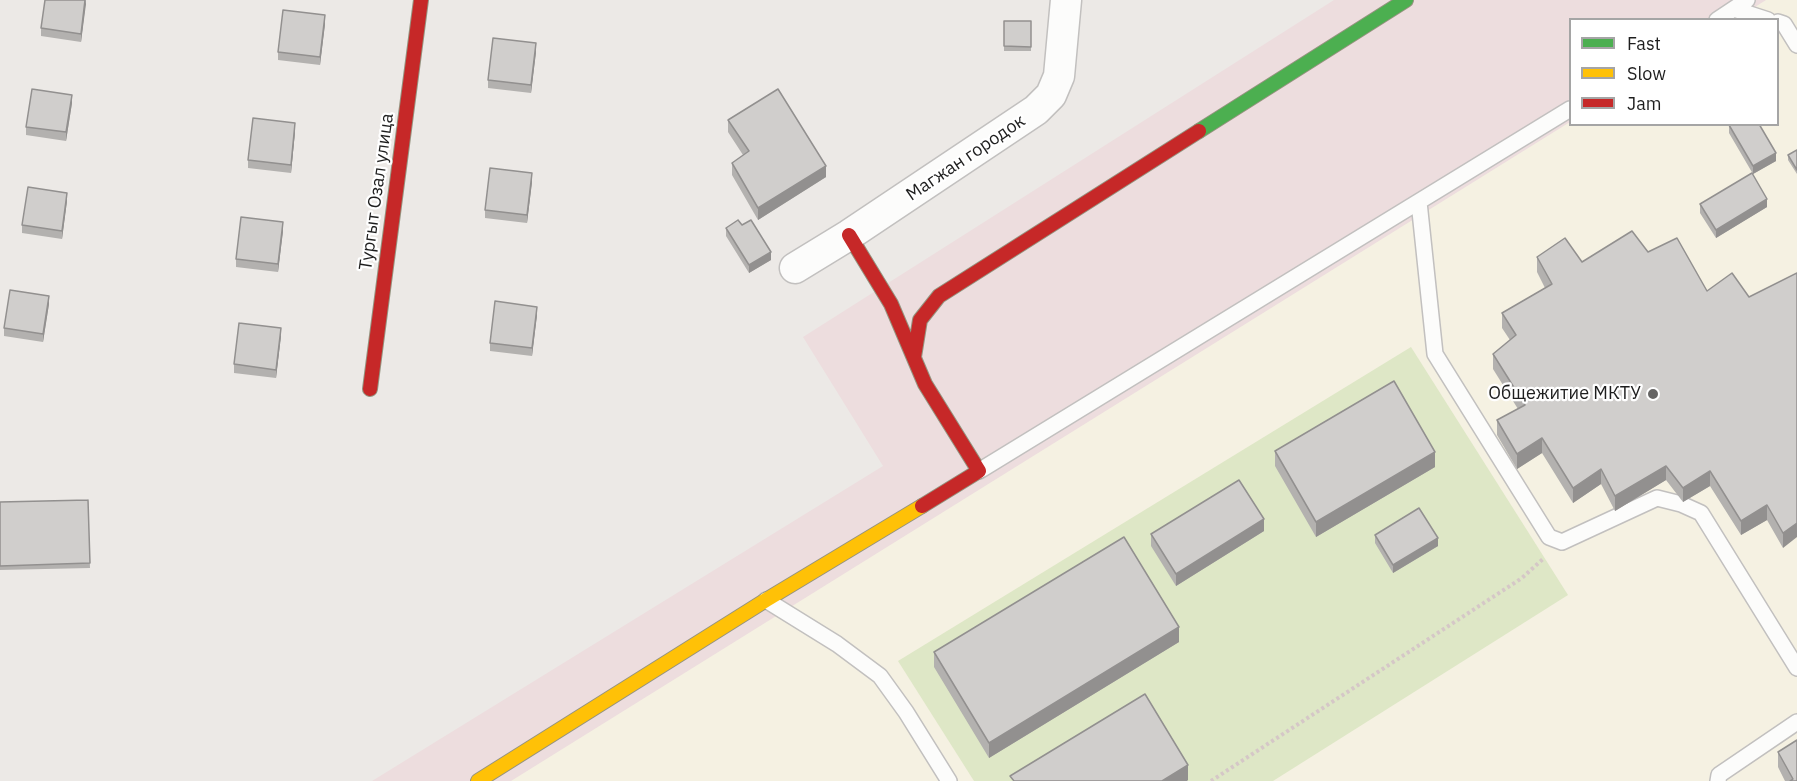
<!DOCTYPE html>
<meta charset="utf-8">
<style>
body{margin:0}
#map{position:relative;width:1797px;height:781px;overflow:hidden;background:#ece9e6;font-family:"IBM Plex Sans",sans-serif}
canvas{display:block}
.legend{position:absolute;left:1569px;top:18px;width:210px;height:108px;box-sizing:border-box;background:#fff;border:2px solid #a5a5a5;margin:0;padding:8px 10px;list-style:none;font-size:18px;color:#1e1e1e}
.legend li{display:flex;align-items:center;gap:12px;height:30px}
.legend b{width:30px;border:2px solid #a5a5a5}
</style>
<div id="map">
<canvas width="1797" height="781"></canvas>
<ul class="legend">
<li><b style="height:8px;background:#4caf50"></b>Fast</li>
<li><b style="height:8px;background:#ffc107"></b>Slow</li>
<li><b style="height:8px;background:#c62828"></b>Jam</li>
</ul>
</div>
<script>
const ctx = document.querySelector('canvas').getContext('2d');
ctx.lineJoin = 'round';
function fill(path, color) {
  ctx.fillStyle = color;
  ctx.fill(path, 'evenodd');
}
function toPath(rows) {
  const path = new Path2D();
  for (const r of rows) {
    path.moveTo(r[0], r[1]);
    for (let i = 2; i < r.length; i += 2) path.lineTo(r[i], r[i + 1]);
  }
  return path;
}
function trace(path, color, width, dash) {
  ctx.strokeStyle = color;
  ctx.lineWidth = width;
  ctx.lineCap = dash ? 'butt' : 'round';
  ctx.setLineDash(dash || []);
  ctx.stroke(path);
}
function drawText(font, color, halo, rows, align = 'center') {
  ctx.font = font + ' "IBM Plex Sans",sans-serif';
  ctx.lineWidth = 4.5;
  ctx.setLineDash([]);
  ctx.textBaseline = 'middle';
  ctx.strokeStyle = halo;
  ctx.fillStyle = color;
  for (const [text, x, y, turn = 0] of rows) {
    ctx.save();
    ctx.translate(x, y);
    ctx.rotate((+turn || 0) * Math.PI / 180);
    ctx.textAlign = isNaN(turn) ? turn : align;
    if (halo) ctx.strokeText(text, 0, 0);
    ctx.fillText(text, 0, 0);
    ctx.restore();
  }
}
fill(toPath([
 [1334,0,1797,0,1797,781,372,781,883,466,803,337],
 [1570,20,1778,20,1778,124,1570,124]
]), '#edddde');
fill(toPath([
 [1766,0,1797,0,1797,781,511,781,1570,122,1570,124,1778,124,1778,20,1736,19]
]), '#f5f1e2');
fill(toPath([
 [1411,347,1568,595,1273,781,974,781,898,661]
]), '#dee7c6');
const lane = toPath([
 [1734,9,1768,20],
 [1717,20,1747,0],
 [1778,22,1784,24,1797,45],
 [1419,202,1435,354,1549,537,1562,542,1657,498,1681,504,1701,513,1797,668],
 [979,471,1570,109],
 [766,600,837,644,880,676,906,712,949,781],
 [1718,781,1719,775,1797,722]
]);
const street = toPath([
 [795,268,849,235,1036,110,1051,95,1059,76,1066,0]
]);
const fast = toPath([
 [1199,131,1406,0]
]);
const slow = toPath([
 [478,781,766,600,922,506]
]);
const jam = toPath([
 [849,235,891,304,925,384,979,471,922,506],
 [914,357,920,320,939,296,1199,131],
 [370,389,421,0]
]);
trace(lane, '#c2c0bf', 18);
trace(street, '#c2c0bf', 33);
trace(fast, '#95937f', 16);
trace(slow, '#95937f', 16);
trace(jam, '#95937f', 16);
trace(toPath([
 [1211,781,1522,578,1544,558]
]), '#d5c7c7', 4, [3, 3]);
trace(lane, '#fcfcfb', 15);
trace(street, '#fcfcfb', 30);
trace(fast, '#4caf50', 14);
trace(slow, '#ffc107', 14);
trace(jam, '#c62828', 14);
fill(toPath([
 [86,0,81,42,41,36,41,28],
 [1004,21,1031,21,1031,51,1004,51],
 [325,24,320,65,278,60,278,52],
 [536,52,531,93,488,88,488,80],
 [72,103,66,141,26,135,26,127],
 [728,120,826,177,758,220,732,175,732,163,743,155,728,132],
 [1729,125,1776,161,1753,174,1729,133],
 [295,132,291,173,248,168,248,160],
 [1797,150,1797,174,1788,160,1788,155],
 [532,182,527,223,485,218,485,210],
 [67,201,62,239,22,233,22,225],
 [1700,204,1767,207,1716,238,1700,213],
 [742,225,771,260,749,273,726,236,726,228],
 [283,231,278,272,236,267,236,259],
 [1648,252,1707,291,1749,297,1797,273,1783,548,1767,520,1741,535,1710,486,1683,502,1666,480,1615,511,1601,484,1573,503,1542,453,1517,469,1497,435,1497,420,1518,409,1493,369,1493,354,1510,340,1502,328,1502,313,1545,288,1537,272,1537,257,1582,262],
 [49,304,43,342,4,336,4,328],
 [537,315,532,356,490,351,490,343],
 [281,336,276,378,234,373,234,364],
 [1275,451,1435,467,1316,537,1275,466],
 [88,500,90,568,0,570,0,502],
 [1264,531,1176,586,1151,546,1151,534],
 [1375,535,1438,546,1393,573,1375,543],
 [1179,642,989,758,934,667,934,652],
 [1778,752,1797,781,1785,781,1778,767]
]), '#b3b1af');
fill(toPath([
 [85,0,86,4,81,42,81,34],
 [325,15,325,24,320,65,320,57],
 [536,43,536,52,531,93,531,85],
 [72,95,72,103,66,141,66,132],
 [295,123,295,132,291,173,291,165],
 [1776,153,1776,161,1753,174,1753,166],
 [826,166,826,177,758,220,758,208],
 [532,173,532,182,527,223,527,215],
 [67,193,67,201,62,239,62,231],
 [1767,199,1767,207,1716,238,1716,230],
 [283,222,283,231,278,272,278,264],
 [771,252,771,260,749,273,749,265],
 [49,296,49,304,43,342,43,334],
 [537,307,537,315,532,356,532,348],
 [281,328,281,336,276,378,276,370],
 [1542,438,1542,453,1517,469,1517,454],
 [1435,452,1435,467,1316,537,1316,522],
 [1666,466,1666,480,1615,511,1615,496],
 [1601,469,1601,484,1573,503,1573,488],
 [1710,471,1710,486,1683,502,1683,488],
 [1767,505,1767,520,1741,535,1741,521],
 [1264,519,1264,531,1176,586,1176,574],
 [1797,523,1797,537,1783,548,1783,533],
 [1438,538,1438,546,1393,573,1393,565],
 [1179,627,1179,642,989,758,989,743],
 [1188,765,1188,780,1187,781,1162,781]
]), '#92908f');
const building = toPath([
 [45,0,85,0,81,34,41,28,45,0],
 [283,10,325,15,320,57,278,52,283,10],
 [1004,21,1031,21,1031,47,1004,46,1004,21],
 [493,38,536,43,531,85,488,80,493,38],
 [32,89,72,95,66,132,26,127,32,89],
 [778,89,826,166,758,208,732,163,749,151,728,120,778,89],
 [253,118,295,123,291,165,248,160,253,118],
 [1730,124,1759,124,1776,153,1753,166,1729,125,1730,124],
 [1797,150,1797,170,1788,155,1797,150],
 [490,168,532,173,527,215,485,210,490,168],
 [1752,173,1767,199,1716,230,1700,204,1752,173],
 [28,187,67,193,62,231,22,225,28,187],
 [241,217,283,222,278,264,236,259,241,217],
 [738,220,742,225,751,220,771,252,749,265,726,228,738,220],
 [1632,231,1648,252,1677,238,1707,291,1732,273,1749,297,1797,273,1797,523,1783,533,1767,505,1741,521,1710,471,1683,488,1666,466,1615,496,1601,469,1573,488,1542,438,1517,454,1497,420,1525,405,1493,354,1516,335,1502,313,1552,284,1537,257,1565,238,1582,262,1632,231],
 [10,290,49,296,43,334,4,328,10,290],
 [495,301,537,307,532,348,490,343,495,301],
 [239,323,281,328,276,370,234,364,239,323],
 [1394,381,1435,452,1316,522,1275,451,1394,381],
 [1239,480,1264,519,1176,574,1151,534,1239,480],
 [88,500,90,563,0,566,0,502,88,500],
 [1419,508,1438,538,1393,565,1375,535,1419,508],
 [1124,537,1179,627,989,743,934,652,1124,537],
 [1145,694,1188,765,1162,781,1014,781,1010,776,1145,694],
 [1797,740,1797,781,1790,781,1793,779,1778,752,1797,740]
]);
fill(building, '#d0cecc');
trace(building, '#92908f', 1.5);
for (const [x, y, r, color] of [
 [1653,394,6,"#666564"]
]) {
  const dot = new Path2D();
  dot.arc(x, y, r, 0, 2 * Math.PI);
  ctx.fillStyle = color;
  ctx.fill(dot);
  trace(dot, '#fff', 2);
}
drawText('18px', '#1e1e1e', '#fff', [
 ["Магжан городок",966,158,-34],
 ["Тургыт Озал улица",377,192,-82]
]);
drawText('18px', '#1e1e1e', '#fff', [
 ["Общежитие МКТУ",1641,394]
], 'right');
</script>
